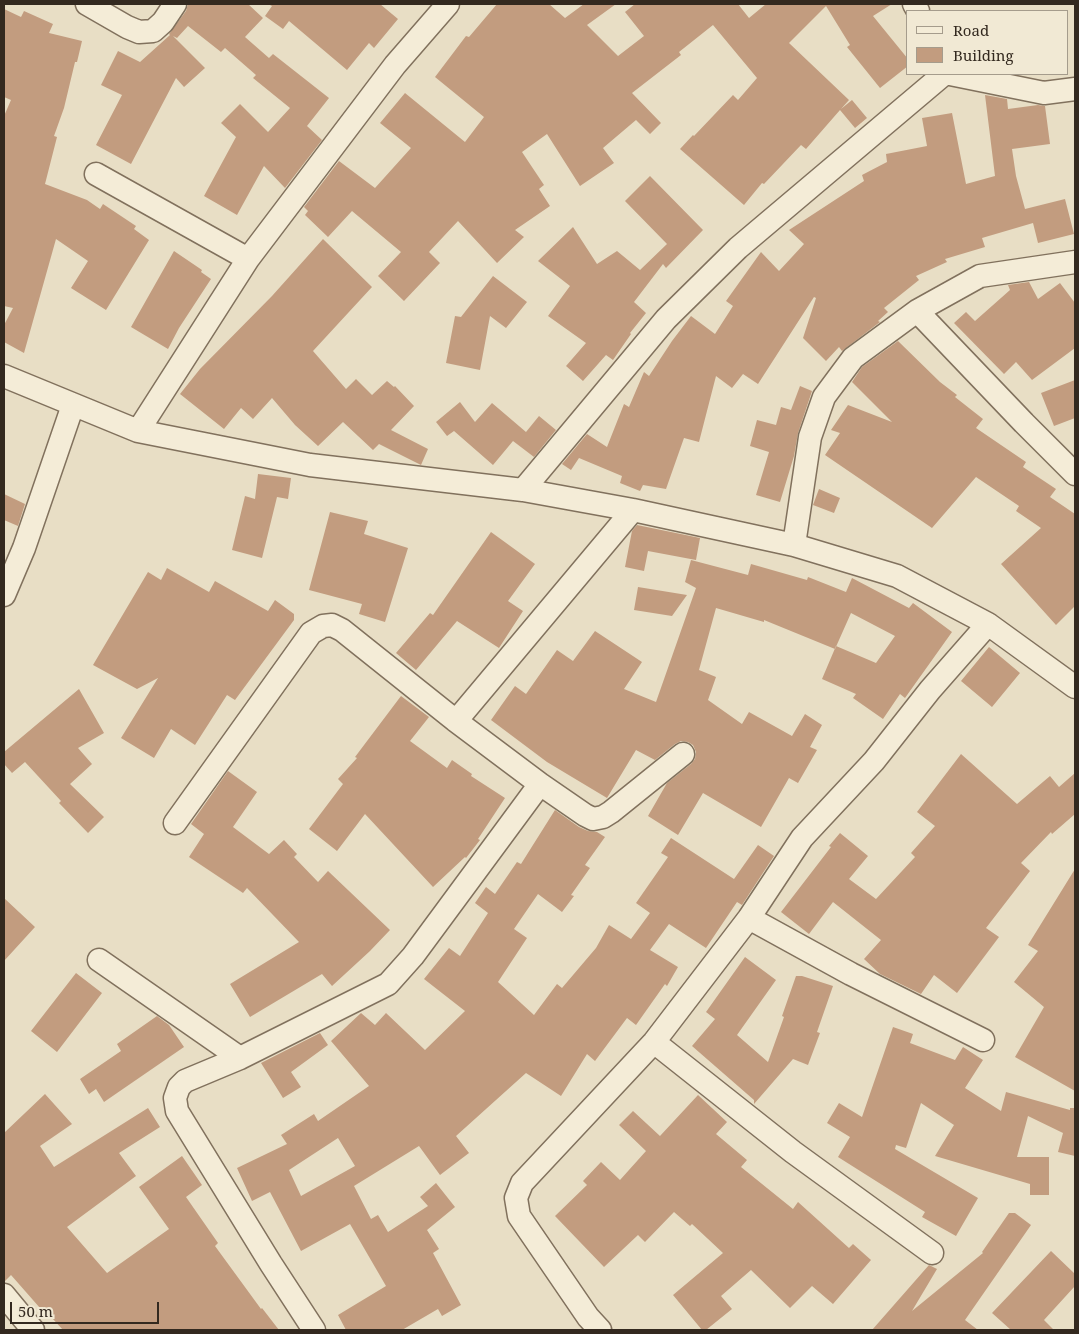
<!DOCTYPE html>
<style>
body{margin:0}
#map{position:relative;width:1079px;height:1334px;overflow:hidden;background:#e8dec5;font-family:"Noto Serif",serif}
canvas{display:block}
.frame{position:absolute;inset:0;border:5px solid #33291f;pointer-events:none}
.legend{position:absolute;left:906px;top:10px;width:162px;height:65px;box-sizing:border-box;background:#f1e9d4;border:1px solid #a59c8c;margin:0;padding:6px 9px;list-style:none;font-size:15px;color:#33291f}
.legend li{display:flex;align-items:center;gap:10px;height:25px}
.legend b{width:25px;border:1px solid #a59c8c}
.scale{position:absolute;left:10px;top:1302px;width:149px;height:22px;box-sizing:border-box;border:2px solid #33291f;border-top:0;padding-left:6px;font-size:15px;line-height:18px;white-space:nowrap;color:#33291f;-webkit-text-stroke:4px #f1e9d4;paint-order:stroke}
</style>
<div id="map">
<canvas width="1079" height="1334"></canvas>
<div class="frame"></div>
<ul class="legend">
<li><b style="height:6px;background:#f4ecd7"></b>Road</li>
<li><b style="height:14px;background:#c29c7f"></b>Building</li>
</ul>
<div class="scale">50 m</div>
</div>
<script>
const ctx = document.querySelector('canvas').getContext('2d');
ctx.lineJoin = 'round';
function fill(path, color) {
  ctx.fillStyle = color;
  ctx.fill(path, 'evenodd');
}
function toPath(rows) {
  const path = new Path2D();
  for (const r of rows) {
    path.moveTo(r[0], r[1]);
    for (let i = 2; i < r.length; i += 2) path.lineTo(r[i], r[i + 1]);
  }
  return path;
}
function trace(path, color, width, dash) {
  ctx.strokeStyle = color;
  ctx.lineWidth = width;
  ctx.lineCap = dash ? 'butt' : 'round';
  ctx.setLineDash(dash || []);
  ctx.stroke(path);
}
fill(toPath([
 [188,4,248,4,263,18,245,37,269,58,273,54,329,98,307,126,322,140,285,188,264,166,237,215,204,196,236,137,221,123,240,104,268,132,290,108,253,78,256,75,225,48,221,52,188,26,177,38,173,36,205,68,184,87,176,78,131,164,96,145,122,95,101,85,118,51,140,62,170,35,169,34,186,11],
 [268,4,380,4,398,19,374,48,369,43,347,70,289,21,283,29,265,16,272,6],
 [497,4,549,4,565,18,584,4,616,4,587,25,618,56,644,36,625,12,635,4,738,4,749,18,766,4,892,4,873,16,908,59,908,66,880,88,847,47,850,45,826,6,789,43,849,100,841,109,852,100,867,118,855,128,840,110,806,149,801,145,764,184,762,183,744,205,680,149,693,135,694,136,733,95,738,100,757,78,713,25,679,52,681,55,632,93,661,123,650,134,636,120,603,148,614,163,580,186,547,134,522,152,544,185,539,189,550,206,515,230,524,237,497,263,458,221,429,252,440,263,404,301,378,276,401,252,352,211,328,237,305,215,308,211,304,207,339,161,375,188,411,148,380,123,405,93,465,142,484,117,435,77,466,36,469,37],
 [4,9,21,17,24,11,53,24,49,33,82,41,77,62,75,62,64,108,54,136,57,137,45,184,87,200,100,209,103,204,136,226,134,229,149,240,106,310,71,288,88,261,56,239,24,353,4,342,4,325,13,308,4,306,4,116,11,100,4,97],
 [985,95,1007,99,1008,109,1038,105,1045,106,1050,144,1012,149,1016,176,1025,209,1065,199,1074,234,1038,243,1033,223,982,238,985,247,945,259,947,262,916,276,919,280,884,308,888,312,878,321,880,322,842,351,839,347,826,361,803,338,816,298,814,297,758,384,743,374,732,388,716,376,699,442,684,438,666,489,643,485,640,491,620,483,622,476,579,458,571,470,562,464,587,434,607,447,624,404,629,407,644,372,649,376,672,341,691,316,715,334,733,306,726,301,761,252,779,271,804,244,789,230,864,181,862,175,887,162,886,154,927,146,922,118,952,113,966,184,995,176],
 [650,176,703,230,666,268,663,264,634,302,646,313,630,333,631,334,613,360,606,355,583,381,566,366,586,343,548,316,570,286,538,261,573,227,597,264,617,251,640,270,667,244,625,201],
 [323,239,372,287,313,351,346,389,356,379,372,395,387,381,394,387,395,386,414,406,391,430,428,449,421,465,379,444,373,450,343,422,318,446,295,425,272,398,253,419,241,408,224,429,180,394,200,369,272,296],
 [174,251,202,270,201,272,211,279,179,328,168,349,131,327],
 [493,276,527,302,506,328,490,316,480,370,446,363,455,316,461,317],
 [1029,282,1038,299,1060,283,1075,303,1075,348,1032,380,1016,362,1004,374,954,323,966,312,975,321,1010,290,1008,285],
 [898,341,940,382,957,395,955,397,983,419,976,428,1026,462,1023,467,1056,489,1050,497,1075,514,1075,606,1056,625,1001,564,1041,528,1016,511,1019,506,976,477,932,528,825,455,840,433,831,430,848,405,892,422,852,382,862,367],
 [1075,380,1075,418,1054,426,1041,393],
 [800,386,812,391,798,433,794,456,780,502,756,495,769,452,750,446,757,420,776,425,781,407,791,410],
 [460,402,475,422,492,403,526,432,539,416,556,430,534,457,513,441,493,465,454,431,447,436,436,422],
 [258,474,291,478,288,499,277,497,262,558,232,550,245,496,255,499],
 [819,489,840,498,834,513,813,505],
 [4,494,25,504,18,526,4,520],
 [330,512,368,521,364,534,408,548,385,622,359,614,362,604,309,590],
 [637,525,700,538,696,560,648,551,644,571,625,567,632,531],
 [491,532,535,564,508,601,523,611,499,648,457,621,416,670,396,653,430,613,433,615],
 [691,560,748,575,751,564,807,580,808,577,846,592,852,578,909,608,913,603,952,632,905,698,900,694,883,719,853,698,856,694,822,679,836,646,876,663,895,636,851,613,835,649,764,620,764,622,716,608,699,670,716,677,708,700,742,724,749,712,792,736,805,714,822,725,810,747,817,750,798,783,789,778,761,827,703,793,678,835,648,816,667,783,691,764,695,759,696,752,693,745,688,742,681,741,675,744,655,760,636,750,607,798,547,762,491,720,515,686,526,694,557,650,573,661,595,631,642,662,624,689,656,702,696,588,685,582],
 [167,568,209,592,215,581,268,611,275,600,294,614,294,620,235,700,227,695,195,745,171,729,154,758,121,738,158,678,137,689,93,665,148,572,161,580],
 [638,587,687,595,672,616,634,610],
 [989,647,1020,673,992,707,961,681],
 [79,689,104,733,78,748,92,764,70,784,104,817,88,833,59,803,61,801,25,762,12,773,4,764,4,752],
 [401,696,429,717,410,741,447,768,452,760,472,774,471,776,505,798,478,839,480,840,466,858,465,857,433,887,365,814,337,851,309,829,343,784,338,779,357,758,355,757],
 [961,754,1017,804,1050,776,1059,787,1075,773,1075,814,1052,834,1051,832,1021,863,1030,871,986,928,999,937,957,993,934,975,921,994,880,974,864,959,881,940,833,902,809,934,781,912,831,847,829,846,840,833,868,856,849,879,876,899,915,857,911,853,935,826,917,812],
 [228,771,257,792,233,827,269,854,284,840,297,854,294,857,318,882,328,871,390,930,370,951,332,986,322,974,250,1017,230,984,299,942,247,888,243,893,189,857,204,834,191,824],
 [555,810,579,827,588,831,597,832,605,837,585,865,590,868,571,895,574,896,562,912,538,894,514,929,527,938,498,982,534,1015,557,984,562,988,596,948,609,925,631,939,650,913,636,903,668,857,661,853,671,838,734,879,758,845,774,856,742,905,737,902,706,948,669,924,650,950,678,967,667,986,665,984,636,1025,627,1018,595,1061,587,1054,561,1096,526,1073,456,1136,469,1153,440,1175,419,1146,354,1186,371,1219,378,1215,388,1232,428,1206,420,1197,436,1183,455,1207,427,1230,439,1249,433,1253,461,1305,442,1316,438,1309,402,1330,346,1330,338,1315,386,1286,350,1224,301,1251,270,1192,252,1201,237,1168,287,1144,281,1135,314,1114,318,1121,369,1086,331,1041,361,1013,375,1025,386,1013,425,1050,465,1011,424,979,449,948,460,956,488,913,475,903,486,887,495,894,517,862,521,864],
 [338,1138,355,1166,301,1196,289,1170],
 [1075,869,1075,1091,1015,1057,1044,1007,1014,982,1038,951,1028,945],
 [4,898,35,927,4,961],
 [745,957,776,980,737,1035,768,1062,784,1017,782,1016,796,976,802,976,833,986,817,1032,820,1033,808,1065,793,1059,754,1104,754,1100,692,1046,715,1019,706,1012],
 [76,973,102,993,57,1052,31,1031],
 [157,1016,169,1025,184,1047,104,1102,96,1089,89,1094,80,1079,121,1051,117,1044],
 [893,1027,913,1034,910,1043,955,1060,963,1047,983,1060,965,1088,1001,1111,1006,1092,1070,1110,1070,1108,1075,1108,1075,1156,1058,1152,1063,1133,1028,1116,1017,1157,1049,1157,1049,1195,1030,1195,1030,1184,935,1156,954,1125,921,1103,906,1148,896,1145,895,1149,978,1198,956,1236,922,1217,925,1212,838,1157,850,1137,827,1123,839,1103,862,1117],
 [320,1033,328,1045,291,1072,301,1087,283,1098,261,1063],
 [45,1094,72,1124,40,1146,54,1167,148,1108,160,1127,119,1153,136,1176,67,1227,107,1273,169,1229,139,1187,182,1156,202,1185,186,1197,218,1243,215,1246,261,1309,262,1308,279,1330,63,1330,42,1307,40,1308,11,1275,4,1282,4,1133],
 [698,1095,727,1122,716,1134,747,1160,741,1167,793,1209,798,1202,849,1248,853,1244,871,1260,833,1304,812,1286,790,1308,751,1270,721,1296,732,1309,706,1330,702,1330,673,1295,723,1253,692,1224,690,1226,674,1212,645,1242,638,1235,604,1267,555,1216,587,1185,583,1181,601,1162,620,1180,646,1151,619,1125,633,1111,660,1136],
 [1009,1213,1015,1213,1031,1225,965,1320,978,1330,872,1330,929,1265,937,1269,912,1311,983,1253,982,1252],
 [1051,1251,1075,1274,1075,1286,1044,1320,1054,1330,1011,1330,992,1313]
]), '#c29c7f');
const minor = toPath([
 [87,4,127,27,139,32,153,31,163,22,175,4],
 [914,4,918,11],
 [950,74,1044,93,1075,89],
 [96,174,248,259],
 [917,311,1024,423,1075,474],
 [4,376,138,431,310,465,523,490,633,510,794,545,897,576,988,624,1075,687],
 [138,431,248,259,395,65,448,4],
 [523,490,666,319,738,248,944,74],
 [794,545,810,437,824,397,853,358,917,311,980,276,1075,262],
 [4,595,24,548,73,405],
 [456,721,633,510],
 [175,823,311,633,323,626,332,625,342,630,456,721,540,784,585,815,593,819,603,817,611,812,683,754],
 [749,918,851,974,983,1040],
 [99,960,240,1058],
 [654,1042,793,1152,932,1253],
 [4,1295,33,1330],
 [314,1330,271,1264,177,1111,175,1098,179,1087,185,1081,240,1058,388,984,413,956,540,784],
 [600,1330,588,1317,519,1216,516,1198,522,1183,654,1042,749,918,802,838,874,761,930,690,988,624]
]);
trace(minor, '#81715d', 25);
trace(minor, '#f4ecd7', 22);
</script>
